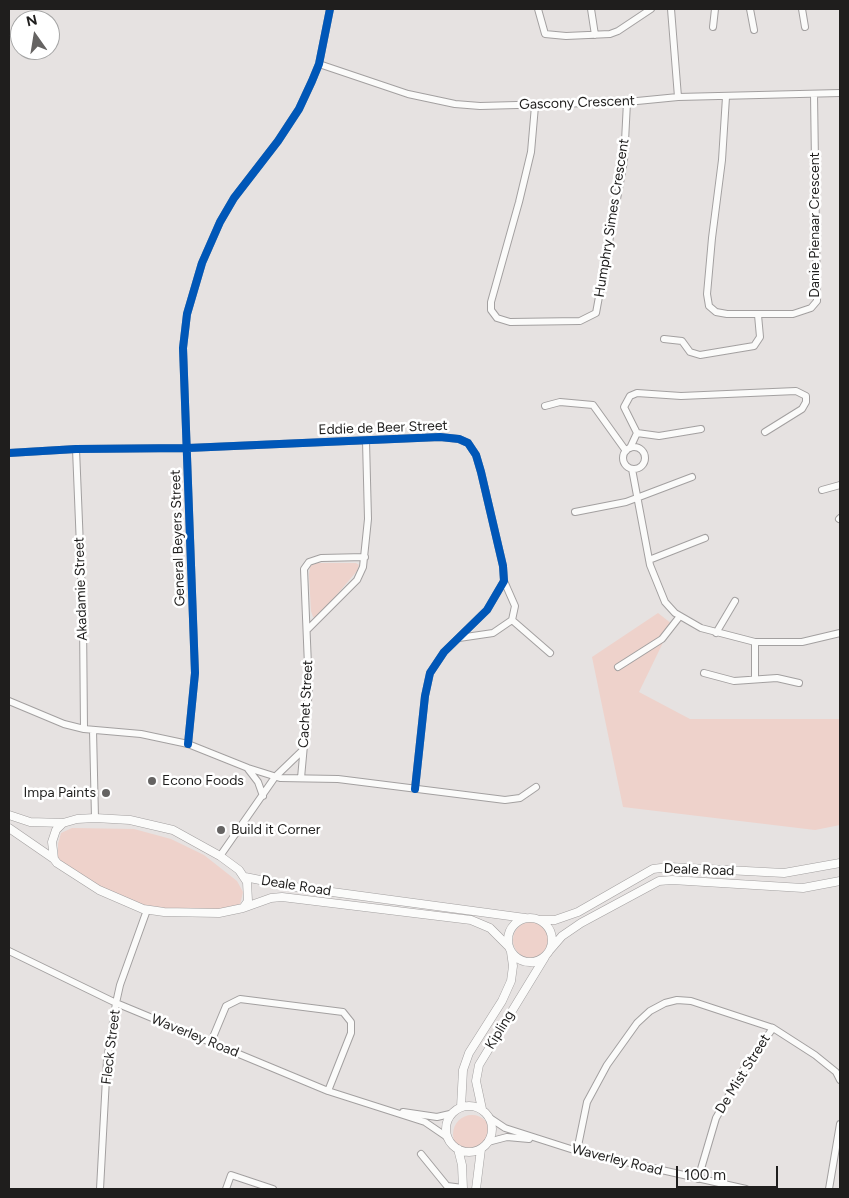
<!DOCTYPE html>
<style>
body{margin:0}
#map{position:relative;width:849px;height:1198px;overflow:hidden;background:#e6e2e1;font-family:Figtree,sans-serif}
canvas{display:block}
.frame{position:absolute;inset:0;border:10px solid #1f1e1d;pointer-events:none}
.north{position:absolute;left:10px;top:10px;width:50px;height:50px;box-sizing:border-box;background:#fff;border:1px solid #a5a5a5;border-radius:50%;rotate:347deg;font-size:14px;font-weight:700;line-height:20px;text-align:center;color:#1f1e1d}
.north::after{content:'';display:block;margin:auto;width:18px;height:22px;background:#656362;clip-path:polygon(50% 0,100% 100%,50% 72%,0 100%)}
.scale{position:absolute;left:676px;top:1166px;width:102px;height:22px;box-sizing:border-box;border:2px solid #1f1e1d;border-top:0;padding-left:6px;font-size:15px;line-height:18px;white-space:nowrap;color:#1f1e1d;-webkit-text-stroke:4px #fff;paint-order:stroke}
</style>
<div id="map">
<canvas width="849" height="1198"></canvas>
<div class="frame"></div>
<div class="north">N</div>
<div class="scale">100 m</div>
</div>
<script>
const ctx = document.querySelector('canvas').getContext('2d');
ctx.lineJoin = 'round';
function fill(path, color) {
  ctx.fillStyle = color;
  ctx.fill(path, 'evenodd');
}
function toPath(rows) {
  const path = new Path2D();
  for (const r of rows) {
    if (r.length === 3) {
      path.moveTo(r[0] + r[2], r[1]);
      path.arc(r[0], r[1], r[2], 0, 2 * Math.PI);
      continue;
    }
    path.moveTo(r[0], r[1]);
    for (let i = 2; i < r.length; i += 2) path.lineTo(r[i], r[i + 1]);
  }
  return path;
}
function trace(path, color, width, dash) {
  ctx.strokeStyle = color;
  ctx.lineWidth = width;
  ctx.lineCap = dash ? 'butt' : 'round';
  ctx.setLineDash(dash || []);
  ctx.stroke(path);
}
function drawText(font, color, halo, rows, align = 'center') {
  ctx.font = font + ' Figtree,sans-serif';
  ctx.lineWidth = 5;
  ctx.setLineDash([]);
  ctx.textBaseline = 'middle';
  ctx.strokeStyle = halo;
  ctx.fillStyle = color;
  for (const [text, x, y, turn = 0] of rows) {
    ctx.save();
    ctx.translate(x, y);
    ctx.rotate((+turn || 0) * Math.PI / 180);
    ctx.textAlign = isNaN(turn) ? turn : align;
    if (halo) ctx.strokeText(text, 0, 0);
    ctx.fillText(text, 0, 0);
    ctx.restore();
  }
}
fill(toPath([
 [316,563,356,563,359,565,357,571,317,618,313,617,311,611,309,575,310,566],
 [658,613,672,624,639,692,690,719,840,719,840,825,815,830,623,807,592,657],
 [72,828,134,829,171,839,204,855,237,881,243,892,240,905,228,912,167,911,134,905,66,869,58,858,58,844,61,833],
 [531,940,18],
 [472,1134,19]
]), '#eed2cb');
const minor = toPath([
 [538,9,545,34,566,36,610,34,618,31,651,9],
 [591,9,595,35],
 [671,9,678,97],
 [750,9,754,30],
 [802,9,805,27],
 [713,27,715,9],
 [319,64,408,94,455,104,480,106,627,102,678,97,840,93],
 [726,97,722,160,712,238,707,294,709,306,716,312,727,314,793,314,811,308,817,301,814,94],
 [535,106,531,152,519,202,491,302,491,310,497,318,510,322,580,321,596,313,624,161,627,102],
 [664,339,682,341,690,352,700,355,754,346,760,337,758,315],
 [545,406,560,402,593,405,626,451],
 [637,433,624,407,630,396,637,393,681,396,796,391,806,396,806,402,802,409,765,432],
 [634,458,11],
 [630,448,637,433,659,436,701,429],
 [76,449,83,620,84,729],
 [9,453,76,449,188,448,440,437,459,439,468,443,476,455,481,472,503,566,504,581,487,610,444,652,430,673,425,696,415,789],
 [632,469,650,565,665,602,675,613,701,628,755,642,802,642,840,633],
 [822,490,840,485],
 [575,512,626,502,692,477],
 [839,519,840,518],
 [649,560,705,538],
 [512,620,550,653],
 [308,629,357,580,363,567,368,519,366,441],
 [716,633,735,601],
 [459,638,493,633,512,620,515,606,504,581],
 [618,667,662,639,680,616],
 [704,673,734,681,777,678,799,683],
 [755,679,755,642],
 [9,701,64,724,84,729,141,734,188,744,248,768,280,778,338,779,505,800,520,798,536,787],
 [93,730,95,818],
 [188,744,195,673,183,348,187,314,202,263,220,222,234,198,278,141,299,109,312,81,319,64,330,9],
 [248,769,258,782,263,796],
 [301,778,309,690,304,569,309,562,321,558,365,557],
 [220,856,275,777,303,750],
 [9,951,116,1003,328,1091,425,1122,447,1137],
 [211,1042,226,1006,240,999,343,1012,351,1022,351,1033,328,1091],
 [403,1112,437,1117,450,1114],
 [490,1118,505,1128,577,1151,746,1189],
 [488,1142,507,1137,529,1139],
 [577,1151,587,1102,607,1065,637,1023,650,1011,665,1003,677,1000,691,1001,773,1028,815,1055,836,1072,840,1080],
 [421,1154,447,1186,463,1188],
 [698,1179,716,1118,744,1069,773,1028],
 [100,1189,107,1060,116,1003,120,985,147,910],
 [226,1189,231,1175,273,1189],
 [829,1189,840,1124]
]);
const tertiary = toPath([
 [9,815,30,822,63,823],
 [95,818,130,820,173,830,220,856,239,870,247,882,248,901,243,908,219,913,164,912,143,909,99,890,57,863,54,859,52,842,56,830,63,823,77,819,95,818],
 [9,828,54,859],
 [245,877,295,887,525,918],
 [243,908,271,898,282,897,471,920,490,928,508,946],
 [530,940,22],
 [540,920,555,920,578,912,653,869,669,867,784,873,840,863],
 [549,951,562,936,581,923,659,881,672,880,803,888,840,881],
 [469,1129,23],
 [461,1107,463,1070,469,1053,502,1001,511,981,513,966,511,952],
 [482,1109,476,1081,479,1065,545,957],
 [458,1149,462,1165,463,1189],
 [476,1189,481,1149]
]);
trace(minor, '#a3a0a0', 8);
trace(tertiary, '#a3a0a0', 9);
trace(minor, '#fbfbfa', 6);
trace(tertiary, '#fbfbfa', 8);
trace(toPath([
 [9,453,76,449,188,448,440,437,459,439,468,443,476,455,481,472,503,566,504,581,487,610,444,652,430,673,425,696,415,789],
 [188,744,195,673,183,348,187,314,202,263,220,222,234,198,278,141,299,109,312,81,319,64,330,9]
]), '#0057b8', 8);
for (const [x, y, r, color] of [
 [152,781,5,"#656362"],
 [106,793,5,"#656362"],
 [221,830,5,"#656362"]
]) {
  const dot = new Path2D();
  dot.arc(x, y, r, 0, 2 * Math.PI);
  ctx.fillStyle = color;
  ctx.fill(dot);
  trace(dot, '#fff', 2);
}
drawText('14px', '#1f1e1d', '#fff', [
 ["Gascony Crescent",577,103,-2],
 ["Humphry Simes Crescent",612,218,-81],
 ["Danie Pienaar Crescent",815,225,-90],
 ["Eddie de Beer Street",383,428,-2],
 ["General Beyers Street",178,538,-92],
 ["Akadamie Street",81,589,-92],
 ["Cachet Street",306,704,-87],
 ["Deale Road",699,870,2],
 ["Deale Road",296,886,9],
 ["Kipling",500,1030,-59],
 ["Waverley Road",195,1036,22],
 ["Fleck Street",111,1047,-83],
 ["De Mist Street",743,1074,-58],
 ["Waverley Road",617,1160,14]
]);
drawText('14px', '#1f1e1d', '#fff', [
 ["Econo Foods",162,781],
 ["Impa Paints",96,793,"right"],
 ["Build it Corner",231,830]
], 'left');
</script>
